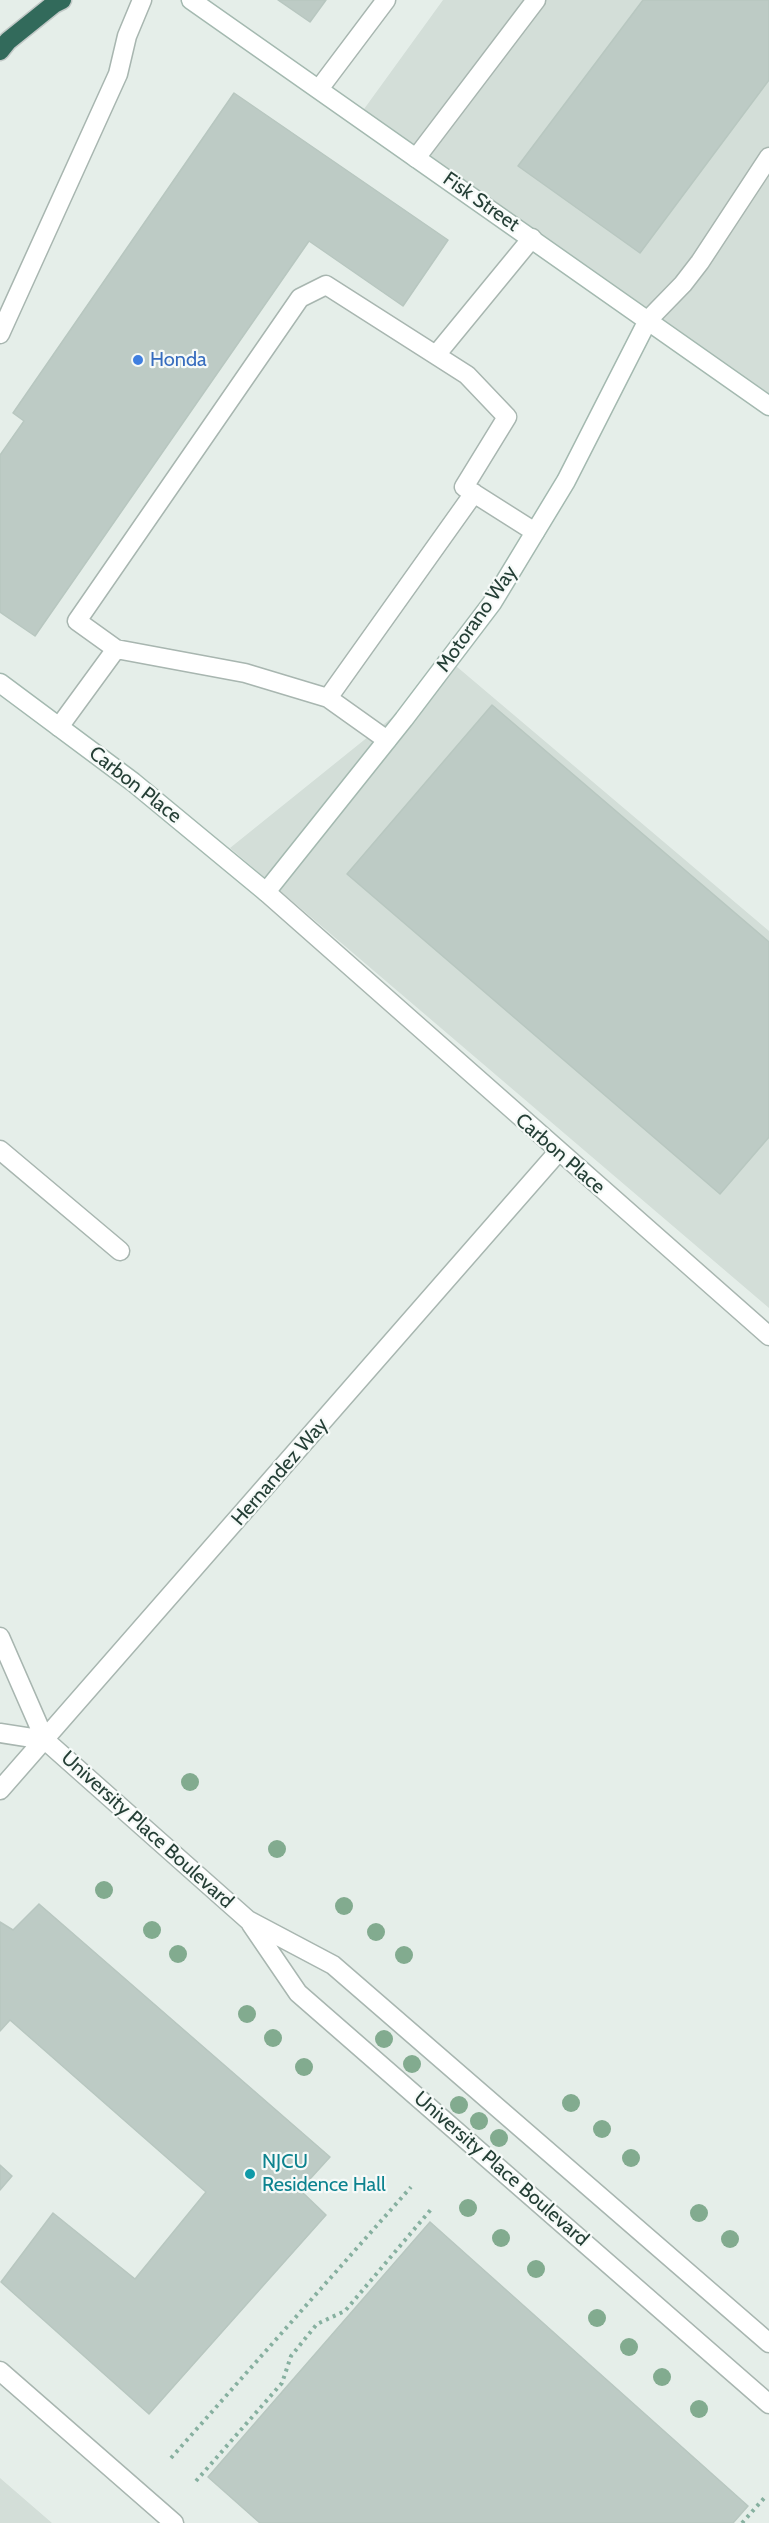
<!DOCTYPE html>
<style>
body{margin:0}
canvas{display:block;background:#e5eee9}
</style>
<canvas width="769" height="2523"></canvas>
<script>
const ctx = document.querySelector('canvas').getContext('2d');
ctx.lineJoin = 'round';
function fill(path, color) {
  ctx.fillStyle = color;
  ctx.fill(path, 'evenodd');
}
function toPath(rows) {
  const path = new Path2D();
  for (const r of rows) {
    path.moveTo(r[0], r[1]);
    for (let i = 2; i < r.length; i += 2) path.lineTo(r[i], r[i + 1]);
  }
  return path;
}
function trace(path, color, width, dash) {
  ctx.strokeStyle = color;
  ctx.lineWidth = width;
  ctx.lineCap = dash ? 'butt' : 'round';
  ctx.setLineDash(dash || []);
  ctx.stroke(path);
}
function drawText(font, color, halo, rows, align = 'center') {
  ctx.font = font + ' Cabin,sans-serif';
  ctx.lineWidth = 4.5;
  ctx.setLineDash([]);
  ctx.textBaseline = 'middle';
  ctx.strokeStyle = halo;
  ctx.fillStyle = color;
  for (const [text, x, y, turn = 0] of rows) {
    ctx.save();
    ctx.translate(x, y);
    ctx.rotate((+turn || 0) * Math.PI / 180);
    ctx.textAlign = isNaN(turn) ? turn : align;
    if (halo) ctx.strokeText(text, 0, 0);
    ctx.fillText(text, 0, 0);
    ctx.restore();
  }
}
fill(toPath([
 [443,0,769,0,769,400,359,116],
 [456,666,769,931,769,1308,230,848],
 [0,2478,52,2523,0,2523]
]), '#d3ded8');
const building = toPath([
 [278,0,326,0,310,22,278,0],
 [643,0,769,0,769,80,640,253,518,166,643,0],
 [234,93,448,240,403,306,309,241,35,636,0,612,0,455,24,421,13,413,234,93],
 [492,705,769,942,769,1137,720,1194,347,874,492,705],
 [39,1904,330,2157,300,2190,326,2215,149,2414,1,2282,53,2213,135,2279,206,2192,10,2020,0,2031,0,1922,13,1930,39,1904],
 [0,2165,12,2176,0,2190,0,2165],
 [430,2222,748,2506,733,2523,260,2523,208,2477,430,2222]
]);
fill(building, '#bdcbc5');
trace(building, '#b8c7c0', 1.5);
const lane = toPath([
 [319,89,386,0],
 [416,158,536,0],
 [648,320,683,284,700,262,769,157],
 [0,334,118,74,127,36,142,0],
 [436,355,532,238],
 [328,698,474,493],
 [59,727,116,649],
 [387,740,328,698,245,673,116,649,77,621,300,298,326,285,467,375,507,417,464,487,535,532],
 [0,1150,120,1251]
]);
const street = toPath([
 [266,892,769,1336],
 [0,1637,45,1740,248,1920,333,1965,769,2343],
 [0,1733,45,1740],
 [0,1790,558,1152],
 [251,1924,298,1993,769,2404],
 [0,2371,174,2523]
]);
const secondary = toPath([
 [191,0,769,406],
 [0,683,133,782,266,892,404,719,492,603,566,481,648,320]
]);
const highway = toPath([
 [0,51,8,41,54,4,62,0]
]);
trace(lane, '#a8b6b0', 21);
trace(street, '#a8b6b0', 21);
trace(secondary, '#a4b9b0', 21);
trace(highway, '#c2c9c7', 21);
trace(toPath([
 [171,2458,411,2187],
 [196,2481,282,2383,291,2356,317,2324,345,2311,433,2207],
 [742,2523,766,2496]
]), '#87b0a0', 4, [3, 4.5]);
trace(lane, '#fff', 18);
trace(street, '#fff', 18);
trace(secondary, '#fff', 18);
trace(highway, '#326a5b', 18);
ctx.fillStyle = '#82ab8f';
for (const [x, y] of [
 [190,1782],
 [277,1849],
 [104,1890],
 [344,1906],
 [152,1930],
 [376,1932],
 [178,1954],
 [404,1955],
 [247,2014],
 [273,2038],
 [384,2039],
 [412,2064],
 [304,2067],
 [571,2103],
 [459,2105],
 [479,2121],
 [602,2129],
 [499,2138],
 [631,2158],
 [468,2208],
 [699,2213],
 [501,2238],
 [730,2239],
 [536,2269],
 [597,2318],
 [629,2347],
 [662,2377],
 [699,2409]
]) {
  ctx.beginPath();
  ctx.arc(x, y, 9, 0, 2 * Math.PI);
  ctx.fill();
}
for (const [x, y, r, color] of [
 [138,360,6,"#3f7fe0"],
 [250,2174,6,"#0f9aa8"]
]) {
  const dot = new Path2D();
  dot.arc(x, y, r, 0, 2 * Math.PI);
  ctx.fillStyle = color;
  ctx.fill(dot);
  trace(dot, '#f6faf8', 2);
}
drawText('20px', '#253f36', '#f6faf8', [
 ["Fisk Street",481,202,35],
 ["Motorano Way",477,619,-55],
 ["Carbon Place",135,785,38],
 ["Carbon Place",560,1154,41],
 ["Hernandez Way",280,1472,-49],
 ["University Place Boulevard",147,1830,42],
 ["University Place Boulevard",501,2169,41]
]);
drawText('20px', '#366cbe', '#f6faf8', [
 ["Honda",150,360]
], 'left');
drawText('20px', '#0d838f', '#f6faf8', [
 ["NJCU",262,2162],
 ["Residence Hall",262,2185]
], 'left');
</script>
